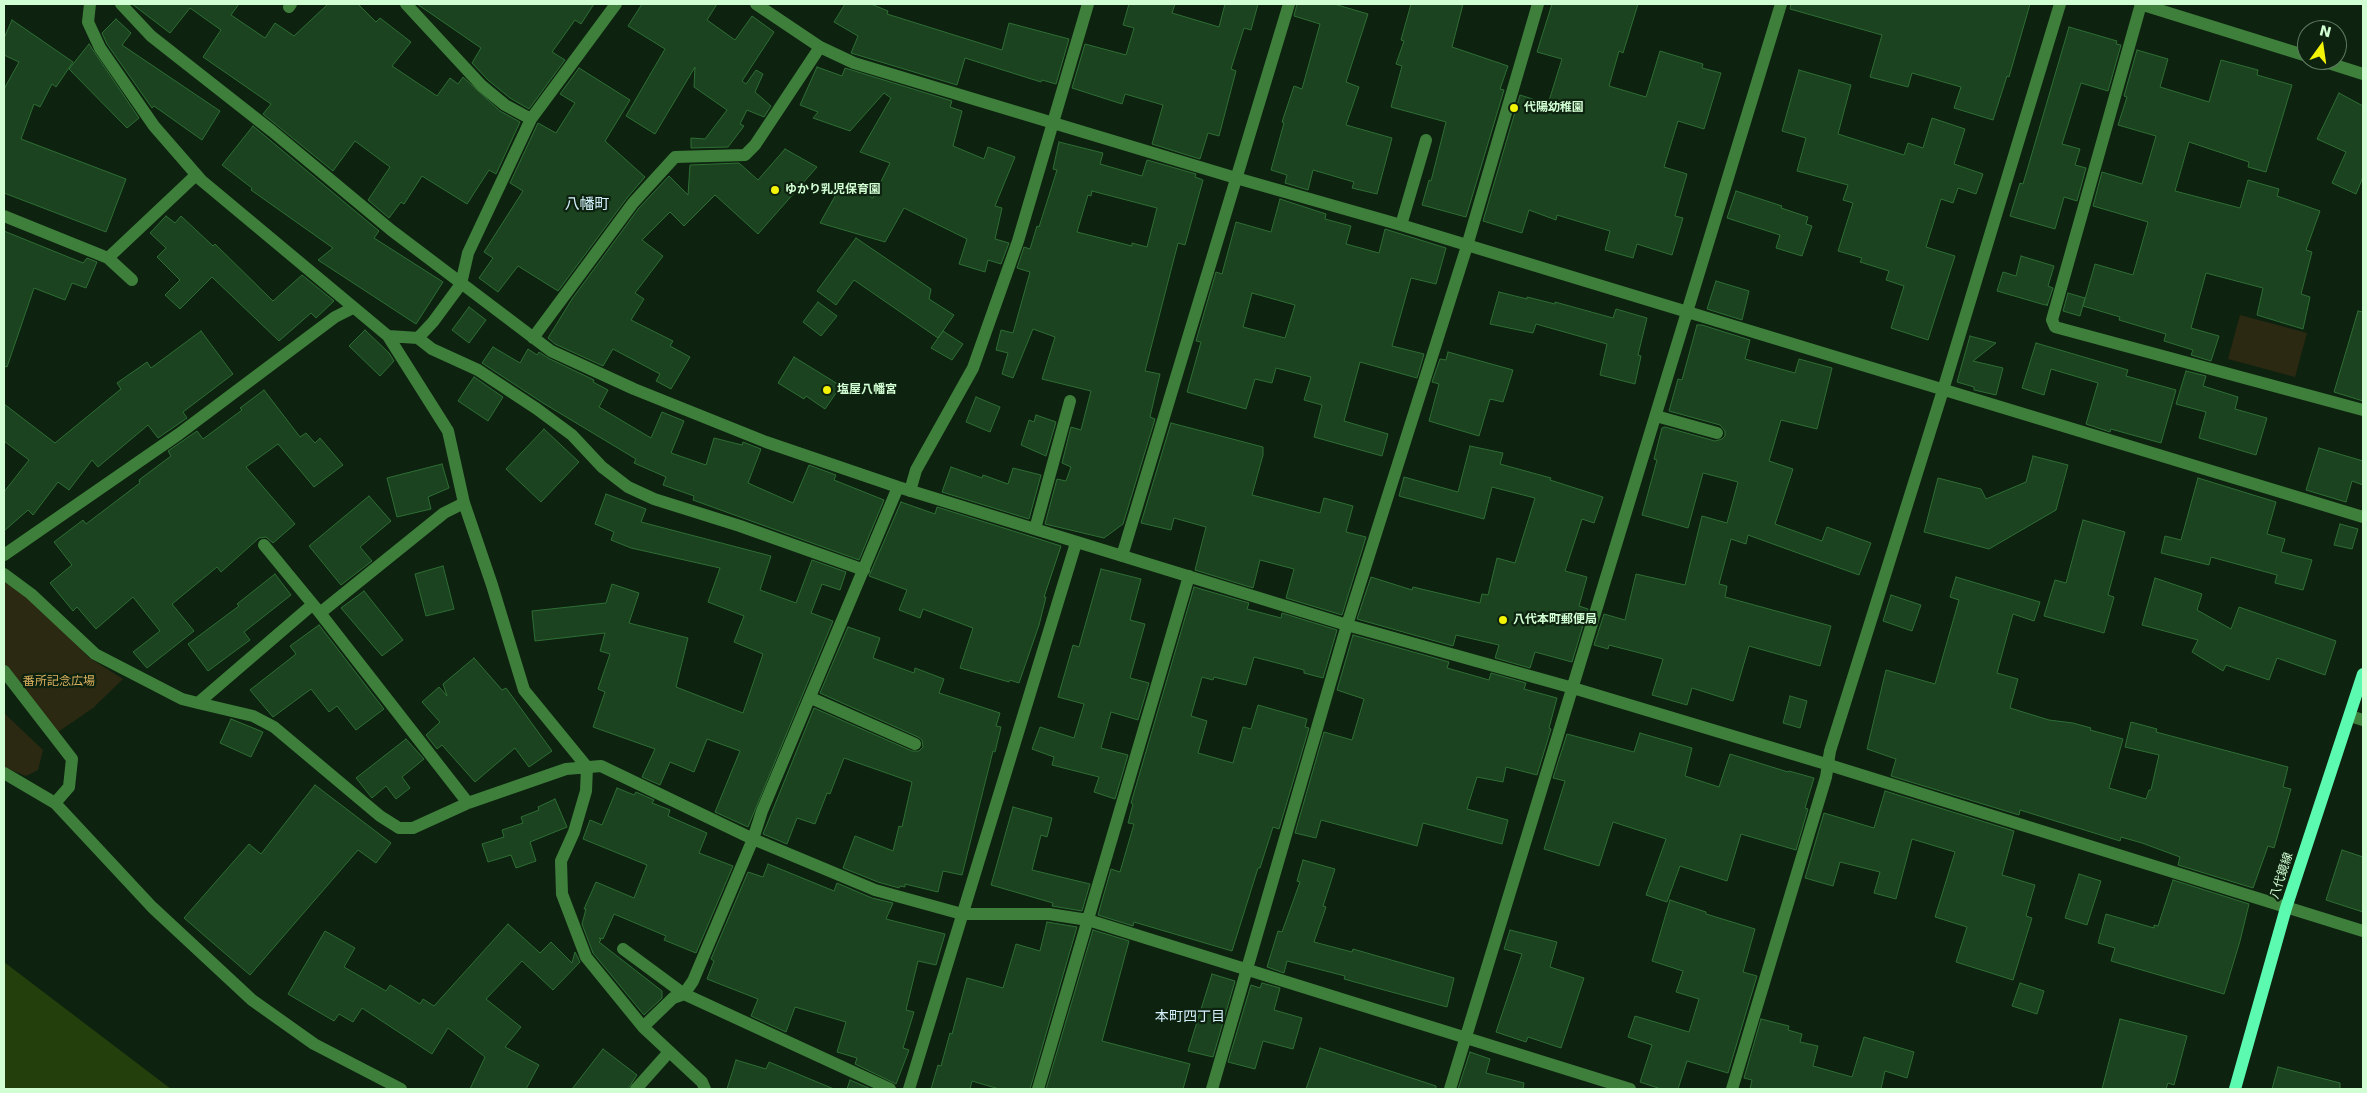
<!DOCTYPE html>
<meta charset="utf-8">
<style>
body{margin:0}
#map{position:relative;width:2367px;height:1093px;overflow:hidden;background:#0e2210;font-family:"DejaVu Sans",sans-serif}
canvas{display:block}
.frame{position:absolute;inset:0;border:5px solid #d1fed2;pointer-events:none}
.north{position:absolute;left:2297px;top:20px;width:50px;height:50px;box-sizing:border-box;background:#0e2210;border:1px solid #5c7a5e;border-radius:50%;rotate:14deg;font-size:14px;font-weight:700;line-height:20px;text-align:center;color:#d1fed2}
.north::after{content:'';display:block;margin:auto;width:18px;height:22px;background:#f2f307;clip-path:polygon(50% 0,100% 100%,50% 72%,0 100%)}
</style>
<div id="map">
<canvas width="2367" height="1093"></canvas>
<div class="frame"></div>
<div class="north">N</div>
</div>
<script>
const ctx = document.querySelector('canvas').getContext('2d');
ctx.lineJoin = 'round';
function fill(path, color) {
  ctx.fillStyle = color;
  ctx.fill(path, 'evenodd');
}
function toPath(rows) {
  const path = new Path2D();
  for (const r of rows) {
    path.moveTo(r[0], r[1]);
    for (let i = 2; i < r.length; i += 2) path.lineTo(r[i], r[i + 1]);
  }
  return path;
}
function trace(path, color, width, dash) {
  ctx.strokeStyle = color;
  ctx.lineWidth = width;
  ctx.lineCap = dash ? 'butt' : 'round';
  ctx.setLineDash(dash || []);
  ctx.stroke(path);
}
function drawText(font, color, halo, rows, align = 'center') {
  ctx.font = font + ' "DejaVu Sans","Noto Sans JP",sans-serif';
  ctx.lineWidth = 4.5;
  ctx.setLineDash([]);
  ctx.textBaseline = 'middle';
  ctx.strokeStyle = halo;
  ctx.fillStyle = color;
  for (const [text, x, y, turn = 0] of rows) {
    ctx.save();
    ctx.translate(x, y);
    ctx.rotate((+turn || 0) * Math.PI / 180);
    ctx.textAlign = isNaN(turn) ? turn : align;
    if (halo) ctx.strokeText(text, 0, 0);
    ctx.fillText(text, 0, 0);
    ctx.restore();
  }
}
fill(toPath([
 [2240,315,2307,333,2295,377,2228,359],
 [4,574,31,594,88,657,123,679,93,708,52,736,4,673],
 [4,713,43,750,38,770,26,776,4,767]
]), '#2c2912');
fill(toPath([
 [4,962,171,1089,4,1089]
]), '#233f0b');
const building = toPath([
 [132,4,239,4,231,15,265,38,275,23,294,36,328,4,358,4,376,22,380,18,411,42,392,66,437,96,450,78,458,84,463,77,500,111,520,122,496,174,489,170,467,204,422,176,404,204,401,202,389,218,368,200,390,167,355,141,333,171,263,114,271,104,203,57,221,30,190,8,170,33,132,4],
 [417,4,594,4,581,24,575,20,552,52,565,60,529,109,510,98,488,80,472,63,481,48,417,4],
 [642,4,717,4,707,20,735,40,752,16,774,32,742,81,746,84,756,70,763,74,755,92,771,106,764,117,747,110,740,124,744,126,728,147,691,148,691,138,705,139,727,110,694,87,695,67,655,134,626,116,665,49,628,26,642,4],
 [845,4,871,4,888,11,887,14,1002,50,1009,23,1069,39,1056,84,1042,80,1041,82,965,58,957,85,851,53,858,36,834,22,845,4],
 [1129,4,1175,4,1172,13,1219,27,1225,4,1258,4,1251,30,1244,28,1231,69,1236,71,1219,136,1208,133,1200,159,1152,144,1163,105,1125,94,1122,104,1072,88,1085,44,1126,55,1134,28,1123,25,1129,4],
 [1297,4,1334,4,1368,14,1346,82,1359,87,1346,125,1392,138,1377,194,1352,188,1354,182,1313,170,1308,190,1285,183,1287,175,1271,170,1284,123,1282,122,1294,86,1302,89,1320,24,1294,16,1297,4],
 [1411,4,1463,4,1452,47,1508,66,1500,89,1504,90,1466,217,1422,205,1429,180,1431,181,1446,122,1391,107,1402,66,1396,64,1404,41,1401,40,1411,4],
 [1552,4,1638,4,1623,53,1619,51,1609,86,1646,97,1660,51,1703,64,1702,68,1721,73,1704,129,1678,121,1664,167,1687,174,1675,216,1683,218,1672,255,1637,244,1633,258,1605,250,1610,231,1557,215,1556,220,1529,210,1522,233,1483,221,1520,95,1548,104,1562,59,1537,52,1552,4],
 [1791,4,2030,4,2009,77,2007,76,1993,120,1954,108,1961,87,1912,73,1908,87,1870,77,1882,35,1790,9,1791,4],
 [116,19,131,33,122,45,220,111,202,140,154,106,152,108,107,44,102,33,116,19],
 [12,20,73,62,56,87,52,84,40,107,34,104,21,139,126,179,106,232,4,193,4,89,19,62,4,55,4,38,12,20],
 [2069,27,2117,41,2116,44,2121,45,2108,91,2081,83,2062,144,2080,149,2075,165,2086,168,2077,201,2064,197,2055,229,2010,216,2020,183,2023,184,2069,27],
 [89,44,139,118,127,128,69,69,89,44],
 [2137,50,2168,59,2160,87,2209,102,2221,60,2258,70,2257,75,2292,85,2266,172,2248,167,2249,162,2189,142,2175,191,2240,208,2248,180,2279,189,2277,196,2320,211,2306,250,2312,252,2301,294,2310,297,2303,329,2257,315,2263,288,2206,273,2191,328,2219,336,2211,361,2191,355,2193,350,2164,341,2166,334,2119,320,2120,317,2083,306,2095,264,2133,275,2148,222,2093,206,2102,172,2142,184,2156,136,2118,125,2127,97,2124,96,2137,50],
 [817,67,842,76,845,68,952,101,950,107,962,111,953,146,984,159,988,147,1015,157,995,206,1002,208,995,239,1009,243,1001,264,988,260,985,272,959,264,967,239,904,208,885,242,820,223,843,182,873,198,890,163,860,152,891,98,884,93,850,131,813,118,818,112,800,105,817,67],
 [579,68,630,100,605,141,645,177,627,198,558,291,518,266,498,292,479,278,493,258,484,252,523,191,510,183,538,123,556,133,575,103,560,94,579,68],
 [1799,70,1851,85,1838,134,1904,155,1908,143,1923,148,1932,118,1965,129,1954,164,1983,174,1976,194,1958,188,1953,203,1941,199,1926,247,1955,256,1928,340,1891,328,1904,286,1886,280,1889,271,1860,262,1862,258,1838,251,1853,203,1843,200,1848,185,1797,171,1806,138,1782,131,1799,70],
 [2339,93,2363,106,2363,177,2356,194,2332,183,2346,152,2317,139,2339,93],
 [253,126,379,231,374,238,443,282,416,324,318,260,333,248,251,190,252,188,222,165,253,126],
 [1059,142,1103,153,1100,164,1142,176,1147,160,1196,174,1195,177,1203,180,1185,245,1178,243,1145,371,1160,374,1150,417,1155,419,1123,524,1104,538,1045,524,1057,479,1066,481,1071,467,1062,463,1071,427,1081,430,1091,391,1042,379,1055,337,1033,329,1013,378,1002,374,1008,353,996,350,1001,330,1013,333,1030,272,1017,268,1024,247,1030,249,1037,226,1039,227,1057,170,1053,169,1059,142],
 [1092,191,1157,208,1147,247,1132,243,1132,246,1077,232,1088,195,1091,196,1092,191],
 [785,149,817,167,758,234,715,195,684,226,670,212,642,240,663,256,635,293,644,299,631,320,673,341,670,346,690,357,671,389,656,381,660,374,613,349,603,366,555,344,548,338,572,299,639,208,669,176,688,195,690,165,739,163,758,180,785,149],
 [1736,191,1782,206,1781,208,1808,217,1806,224,1812,226,1802,256,1776,248,1780,235,1727,218,1736,191],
 [1280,199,1326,214,1325,219,1351,226,1346,244,1379,253,1385,229,1446,248,1436,284,1411,278,1392,346,1424,354,1417,378,1360,362,1344,421,1388,434,1382,456,1314,437,1322,405,1304,400,1311,377,1276,368,1272,383,1255,379,1246,409,1187,392,1201,342,1196,341,1209,296,1216,272,1222,274,1236,222,1271,232,1280,199],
 [1252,293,1295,305,1285,338,1243,327,1252,293],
 [166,216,175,223,181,216,213,246,215,244,273,301,302,275,334,301,316,318,311,313,279,341,212,277,180,309,165,295,180,280,157,257,166,248,150,233,166,216],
 [4,231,83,263,87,258,97,262,86,288,72,283,65,300,34,288,7,367,4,366,4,231],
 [856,238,931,289,929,299,954,315,938,338,854,280,836,305,817,291,856,238],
 [2021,256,2054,266,2048,286,2053,288,2047,306,2047,304,2045,305,1997,291,2003,272,2016,276,2021,256],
 [1716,281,1749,291,1742,320,1707,309,1716,281],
 [1499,292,1527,299,1527,297,1555,304,1555,302,1613,318,1616,309,1647,318,1638,355,1641,356,1635,384,1600,375,1607,344,1536,324,1533,333,1490,324,1499,292],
 [2068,293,2085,298,2080,316,2063,311,2068,293],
 [818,302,837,316,821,336,803,322,818,302],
 [469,307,486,320,469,343,452,330,469,307],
 [2358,311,2363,312,2363,401,2334,392,2358,311],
 [1697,325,1702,325,1750,340,1745,359,1795,373,1799,359,1832,368,1817,429,1781,420,1769,461,1793,469,1775,524,1822,541,1827,527,1871,543,1859,575,1748,535,1746,544,1731,539,1719,584,1727,586,1725,597,1831,626,1820,666,1749,646,1733,701,1692,688,1687,705,1652,695,1663,659,1609,645,1608,649,1594,645,1604,614,1625,620,1636,574,1685,585,1702,516,1727,523,1738,482,1703,473,1688,528,1642,515,1657,460,1654,459,1662,428,1665,427,1715,441,1722,439,1725,436,1725,431,1720,425,1669,411,1678,379,1682,380,1697,325],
 [365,330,389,353,394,361,380,376,349,346,365,330],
 [201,331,233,374,183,412,187,418,158,438,148,425,98,467,92,460,69,490,58,482,33,515,28,510,4,531,4,492,29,460,4,441,4,404,55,443,121,389,117,383,147,362,151,368,201,331],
 [943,331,963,344,952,360,931,348,943,331],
 [1970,336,1996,343,1973,361,2003,368,1996,395,1974,390,1974,387,1957,382,1970,336],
 [2036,343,2128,370,2126,376,2176,390,2161,443,2111,429,2110,432,2086,424,2098,383,2051,369,2044,395,2022,388,2036,343],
 [493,347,520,363,528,349,537,355,539,352,548,358,594,380,593,382,608,390,599,407,651,438,662,412,684,421,671,453,706,465,714,438,742,445,743,442,761,449,748,483,793,503,809,465,836,475,834,480,884,500,859,560,693,500,694,496,663,485,666,477,634,463,636,459,543,403,482,363,493,347],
 [1448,352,1513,370,1503,402,1490,399,1479,436,1429,421,1439,384,1432,382,1440,359,1446,360,1448,352],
 [794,357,841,386,825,409,806,396,804,399,778,383,794,357],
 [2186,371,2206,376,2203,386,2238,397,2235,409,2267,418,2256,455,2199,438,2206,412,2176,404,2186,371],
 [474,377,503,397,488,421,458,401,474,377],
 [264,390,300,437,306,433,315,443,320,438,343,465,314,487,278,444,246,467,295,524,273,543,266,537,259,538,221,572,217,567,172,604,194,631,147,668,133,652,160,631,133,597,96,629,77,607,73,611,50,583,72,565,54,542,83,520,86,524,140,483,139,480,171,456,168,451,197,431,203,439,242,410,240,408,264,390],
 [976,397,1000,407,990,432,966,422,976,397],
 [1036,415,1056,422,1046,456,1021,445,1029,420,1034,422,1036,415],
 [1171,423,1263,447,1263,455,1252,495,1320,513,1324,498,1353,506,1346,532,1366,537,1342,615,1286,598,1294,569,1260,560,1253,588,1195,570,1206,527,1174,518,1171,530,1141,523,1171,423],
 [544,429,579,462,541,502,506,469,544,429],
 [1470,446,1503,453,1500,464,1551,478,1550,480,1603,497,1594,523,1582,519,1565,571,1587,577,1579,606,1588,609,1572,662,1535,652,1530,668,1495,658,1499,645,1456,635,1453,646,1357,619,1371,577,1412,590,1413,587,1480,603,1482,594,1488,595,1497,558,1515,563,1535,498,1492,487,1484,519,1399,496,1404,477,1458,492,1470,446],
 [2319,448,2363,461,2363,485,2352,481,2346,502,2306,490,2319,448],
 [2033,456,2068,465,2056,510,1989,549,1924,532,1938,478,1981,489,1986,499,2026,482,2033,456],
 [442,464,449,488,428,497,431,509,397,517,387,478,442,464],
 [951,467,982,478,983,475,1008,484,1013,468,1041,475,1029,519,942,492,951,467],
 [2198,478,2276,502,2267,534,2285,539,2281,552,2312,560,2303,590,2275,583,2277,575,2211,557,2209,565,2161,553,2165,536,2181,540,2198,478],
 [606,494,646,509,641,522,771,556,760,590,796,603,812,560,846,572,840,590,822,584,811,613,833,621,748,827,715,812,740,751,707,739,694,772,670,762,660,785,642,777,655,749,593,727,605,692,598,689,610,654,600,651,605,633,535,641,532,611,606,603,612,584,639,593,629,623,688,638,676,687,743,713,763,654,734,642,744,616,708,602,720,568,631,548,611,540,614,532,595,524,606,494],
 [369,496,391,521,360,547,372,561,341,585,309,546,369,496],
 [901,502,935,514,937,507,1061,546,1044,597,1046,597,1039,625,1019,683,1010,680,1009,682,960,668,973,628,923,609,920,618,899,610,907,590,869,576,901,502],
 [2083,520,2125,532,2108,595,2114,597,2104,633,2044,616,2055,580,2066,583,2083,520],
 [2340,524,2358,529,2352,549,2334,545,2340,524],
 [443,566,454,609,426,616,415,574,443,566],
 [1101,569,1141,579,1130,620,1145,624,1130,678,1149,683,1138,720,1111,712,1101,748,1128,755,1115,799,1094,792,1099,777,1052,765,1054,757,1032,749,1040,727,1074,738,1084,704,1058,697,1073,645,1079,647,1101,569],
 [275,574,291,595,244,632,250,640,208,671,188,644,239,606,237,604,275,574],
 [1956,577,2040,602,2034,621,2013,614,1997,673,2018,679,2010,708,2049,720,2073,723,2091,728,2090,730,2123,739,2109,788,2146,799,2149,790,2151,790,2159,755,2125,747,2131,722,2157,729,2156,732,2288,767,2283,787,2291,789,2274,848,2268,846,2253,888,2178,865,2180,857,2142,843,2121,837,2120,841,2020,810,2019,815,1891,776,1896,759,1867,749,1886,670,1935,684,1959,600,1950,597,1956,577],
 [2155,578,2202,594,2197,610,2231,629,2239,607,2336,641,2325,675,2277,658,2269,680,2226,665,2223,671,2192,652,2198,640,2142,625,2155,578],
 [1194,587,1249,603,1247,609,1281,618,1282,613,1337,630,1323,678,1304,673,1304,670,1254,657,1246,685,1214,677,1213,680,1202,677,1191,716,1207,721,1198,753,1233,763,1243,727,1251,729,1258,705,1307,719,1305,727,1309,728,1279,829,1273,827,1260,868,1258,868,1232,951,1134,922,1133,926,1098,915,1111,869,1120,872,1134,824,1128,823,1133,804,1131,803,1194,587],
 [364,591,403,640,382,656,341,608,364,591],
 [1891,595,1921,605,1912,631,1883,621,1891,595],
 [319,625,384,709,356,730,337,706,329,712,311,689,273,717,250,690,296,654,290,646,319,625],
 [848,627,880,638,873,658,914,673,915,668,944,679,939,693,1000,713,996,726,1001,727,995,752,993,751,962,875,943,871,938,892,905,884,905,887,900,886,899,888,878,882,843,868,855,836,893,851,899,826,902,827,912,782,844,758,830,794,827,793,815,824,797,818,787,844,763,834,814,708,912,751,919,751,923,747,922,740,918,737,820,693,848,627],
 [1353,635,1449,662,1447,668,1489,680,1491,673,1526,683,1524,689,1557,698,1549,728,1551,729,1537,775,1506,767,1503,782,1477,777,1467,809,1508,820,1502,844,1423,823,1417,846,1321,820,1316,838,1295,833,1324,732,1352,740,1364,699,1337,690,1353,635],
 [474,658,502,690,506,688,552,751,529,767,515,748,475,782,442,745,437,749,426,735,440,722,422,702,439,687,447,696,443,684,474,658],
 [1790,696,1807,701,1800,728,1783,723,1790,696],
 [231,719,263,732,251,757,220,743,231,719],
 [1640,733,1692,748,1685,776,1719,787,1730,754,1788,772,1789,771,1814,778,1805,808,1808,809,1796,850,1741,834,1727,881,1680,866,1667,902,1646,895,1666,839,1613,822,1599,866,1544,849,1565,781,1553,778,1567,734,1634,752,1640,733],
 [406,739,424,759,402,777,410,788,396,799,386,786,372,798,356,778,406,739],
 [315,785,391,843,376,863,358,850,250,975,184,918,249,844,261,854,315,785],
 [617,788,634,795,636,792,654,800,652,803,670,810,668,816,707,833,699,853,733,866,696,953,664,940,666,936,614,914,603,939,599,938,601,940,599,942,662,991,662,998,644,1015,593,953,582,924,586,909,584,909,596,882,634,898,647,865,583,839,590,820,602,825,617,788],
 [1885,791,2014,831,2002,875,2035,885,2026,916,2032,918,2013,980,1956,962,1967,927,1935,917,1955,852,1912,839,1896,899,1874,893,1880,872,1840,862,1833,886,1805,878,1824,813,1874,828,1885,791],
 [555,799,567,827,530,842,536,861,516,868,511,855,488,862,482,844,504,837,502,830,523,823,521,817,539,810,538,807,555,799],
 [1013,807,1052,818,1047,837,1041,835,1032,870,1090,884,1082,911,1052,906,1053,903,991,885,1013,807],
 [2342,850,2363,857,2363,912,2326,900,2342,850],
 [1303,860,1335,869,1323,906,1326,907,1314,942,1352,952,1353,949,1454,978,1447,1007,1373,987,1344,979,1345,976,1287,961,1284,973,1267,967,1278,931,1282,932,1300,882,1297,881,1303,860],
 [768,864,834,891,837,883,872,898,893,903,886,919,945,934,936,965,918,961,906,1010,914,1012,903,1048,909,1050,896,1084,855,1064,857,1058,837,1052,846,1022,795,1007,786,1032,751,1016,758,999,707,979,714,961,711,959,748,872,763,877,768,864],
 [2079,874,2101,881,2087,925,2065,918,2079,874],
 [2173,880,2249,904,2240,941,2224,994,2111,961,2115,948,2098,943,2106,914,2154,928,2154,925,2158,926,2173,880],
 [1670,900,1706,912,1706,914,1755,929,1743,972,1757,976,1728,1073,1687,1061,1678,1089,1661,1089,1640,1082,1652,1045,1628,1037,1635,1016,1689,1032,1699,999,1676,992,1683,971,1652,961,1670,900],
 [1047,922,1077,927,1030,1089,999,1089,972,1081,970,1089,931,1089,938,1065,941,1066,950,1033,952,1034,967,978,1003,988,1016,944,1040,951,1047,922],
 [508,924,540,953,551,942,572,963,575,952,580,962,553,990,522,961,486,999,521,1027,505,1047,539,1065,526,1089,470,1089,485,1057,448,1028,432,1054,362,1008,353,1022,339,1014,334,1021,288,994,325,931,355,948,344,967,386,991,390,985,420,1004,423,999,434,1006,508,924],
 [1093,930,1129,941,1102,1041,1190,1064,1183,1089,1046,1089,1093,930],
 [1510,930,1557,942,1550,967,1584,978,1561,1048,1528,1037,1526,1042,1496,1032,1522,954,1504,949,1510,930],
 [1212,974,1235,981,1213,1057,1188,1051,1212,974],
 [1262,983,1280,988,1274,1010,1302,1018,1293,1049,1263,1041,1255,1069,1228,1062,1251,985,1260,988,1262,983],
 [2020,983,2044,991,2037,1014,2012,1006,2020,983],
 [1761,1019,1789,1026,1788,1030,1802,1034,1800,1042,1818,1046,1813,1066,1852,1077,1864,1037,1914,1052,1907,1078,1885,1071,1881,1089,1750,1089,1752,1080,1744,1078,1761,1019],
 [2120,1019,2187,1036,2174,1085,2168,1083,2166,1089,2102,1089,2120,1019],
 [1320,1048,1436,1086,1436,1089,1306,1089,1320,1048],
 [603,1049,637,1075,628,1089,572,1089,603,1049],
 [1470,1052,1490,1059,1486,1073,1524,1083,1523,1089,1458,1089,1470,1052],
 [736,1060,766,1069,769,1062,834,1089,727,1089,736,1060],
 [2278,1067,2340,1083,2340,1089,2272,1089,2278,1067],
 [850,1080,871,1089,847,1089,850,1080]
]);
fill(building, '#1b431f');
trace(building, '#2e6e34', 1);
trace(toPath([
 [90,4,88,22,100,48,154,126,201,180,388,336,448,431,464,503,492,585,524,690,587,767,586,791,574,832,561,861,562,894,586,957,643,1027,702,1082,705,1089],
 [121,4,151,36,272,131,391,230,551,351,634,389,766,442,898,487,1347,625,1573,688,1826,764,2363,931],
 [406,4,482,86,505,105,531,119],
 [756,4,820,47,854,63,1236,178,1401,225,2363,517],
 [2140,4,2307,56],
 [2141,4,2052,320,2055,327,2363,410],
 [289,7,291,4],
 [2319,60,2363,74],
 [4,216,108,258,132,280],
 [1401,225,1426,140],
 [108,258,196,175],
 [388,336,418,338,433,322,461,284,468,253,531,119,616,4],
 [418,338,432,349,478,370,537,409,572,435,602,467,628,487,654,499,740,526,864,570],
 [533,338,633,203,675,157,745,155,755,145,820,47],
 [1656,416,1717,433],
 [910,491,916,470,973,368,1018,241,1088,4],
 [1035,529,1070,401],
 [264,545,320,613,468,803],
 [4,555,179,434,335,317,353,308],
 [1122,556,1289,4],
 [4,574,31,594,95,654,182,699,198,703,312,605],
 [320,613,444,513,464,503],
 [4,671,72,759,69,787,55,803],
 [811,698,915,744],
 [198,703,253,716,274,727,380,816,399,828,413,828,468,803,566,769,601,766,753,839,875,890,962,914,1049,914,1088,920,1630,1089],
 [2350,716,2363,720],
 [4,773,55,803,152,907,252,1000,314,1044,401,1089],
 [623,949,684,994,890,1089],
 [643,1027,673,998,684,994,693,981,753,839,762,811,898,487],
 [636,1089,669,1052],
 [909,1089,1076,543],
 [1038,1089,1189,576],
 [1212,1089,1347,625,1467,246,1538,4],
 [1450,1089,1781,4],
 [1732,1089,1826,777,1830,751,1943,390,2060,4]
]), '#3e803b', 12);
trace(toPath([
 [2235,1089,2286,908,2363,674]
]), '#5bfab0', 12);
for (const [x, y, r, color] of [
 [1514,108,5,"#f2f307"],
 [775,190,5,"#f2f307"],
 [827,390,5,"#f2f307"],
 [1503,620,5,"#f2f307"]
]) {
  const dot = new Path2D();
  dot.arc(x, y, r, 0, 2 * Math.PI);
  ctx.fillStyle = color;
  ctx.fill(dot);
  trace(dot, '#0e2210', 2);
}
drawText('bold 12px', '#d1fed2', '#0e2210', [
 ["代陽幼稚園",1524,108],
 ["ゆかり乳児保育園",785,190],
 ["塩屋八幡宮",837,390],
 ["八代本町郵便局",1513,620]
], 'left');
drawText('12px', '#dcb15f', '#0e2210', [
 ["番所記念広場",59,682]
]);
drawText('12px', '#d1fed2', '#0e2210', [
 ["八代鏡線",2282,876,-72]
]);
drawText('14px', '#d3f2fe', '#0e2210', [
 ["本町四丁目",1190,1017]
]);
drawText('15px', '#d3f2fe', '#0e2210', [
 ["八幡町",587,205]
]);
</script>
